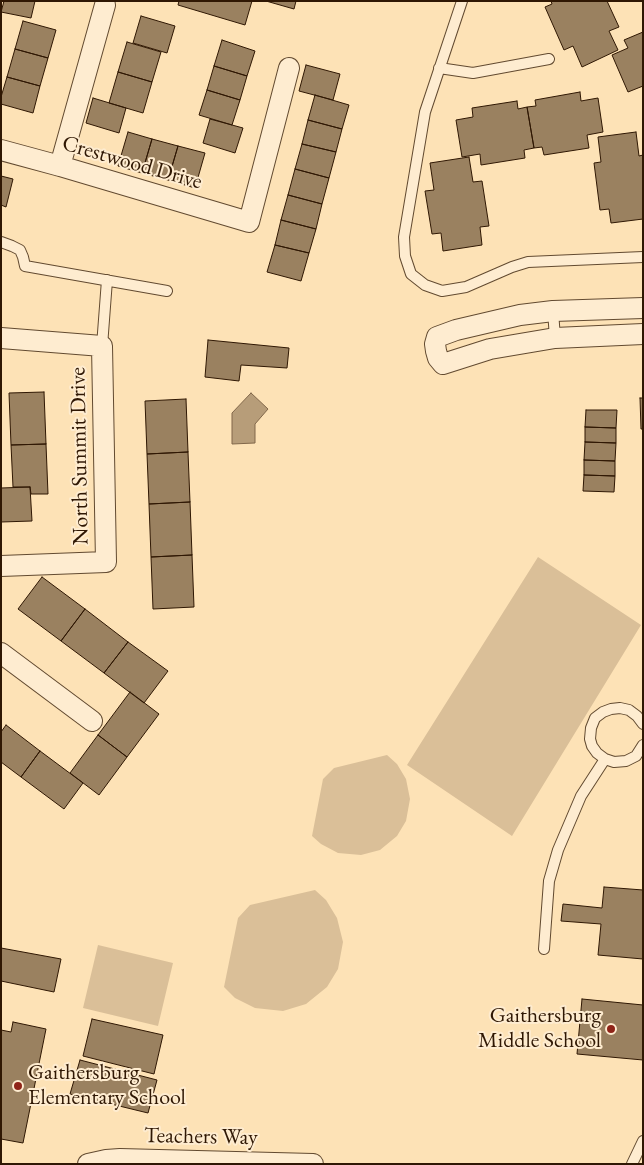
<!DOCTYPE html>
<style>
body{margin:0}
#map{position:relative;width:644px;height:1165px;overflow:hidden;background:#fde2b6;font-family:"EB Garamond",serif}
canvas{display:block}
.frame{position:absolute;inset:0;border:2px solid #2f1703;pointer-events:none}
</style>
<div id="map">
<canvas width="644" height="1165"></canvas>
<div class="frame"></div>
</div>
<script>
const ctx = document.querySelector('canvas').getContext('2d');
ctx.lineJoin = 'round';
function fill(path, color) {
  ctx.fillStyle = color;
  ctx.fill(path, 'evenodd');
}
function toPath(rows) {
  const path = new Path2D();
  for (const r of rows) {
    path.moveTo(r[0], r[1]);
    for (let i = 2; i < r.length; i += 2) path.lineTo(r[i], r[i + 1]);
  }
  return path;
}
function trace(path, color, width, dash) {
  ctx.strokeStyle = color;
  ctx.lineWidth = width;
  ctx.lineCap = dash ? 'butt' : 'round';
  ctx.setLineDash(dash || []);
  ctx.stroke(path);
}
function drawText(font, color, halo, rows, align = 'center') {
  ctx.font = font + ' "EB Garamond",serif';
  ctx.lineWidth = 4;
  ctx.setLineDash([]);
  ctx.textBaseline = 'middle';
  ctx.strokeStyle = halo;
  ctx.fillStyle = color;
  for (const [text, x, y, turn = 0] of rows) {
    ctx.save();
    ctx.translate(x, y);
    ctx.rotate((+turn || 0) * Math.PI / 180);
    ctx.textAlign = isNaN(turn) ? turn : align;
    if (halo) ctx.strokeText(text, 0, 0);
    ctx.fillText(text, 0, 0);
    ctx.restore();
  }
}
fill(toPath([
 [538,557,641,625,512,836,407,765],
 [387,755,397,764,406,779,410,799,406,821,397,836,380,850,361,855,338,853,321,844,312,836,323,779,334,768],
 [315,890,326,900,337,918,343,942,338,969,327,987,306,1004,283,1011,255,1008,235,998,224,987,238,918,250,905],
 [98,945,173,963,158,1026,83,1008]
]), '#dabf98');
const water = toPath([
 [251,393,268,409,255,424,255,443,232,444,232,413,251,393]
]);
fill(water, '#b79d79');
trace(water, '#81674a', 1);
const building = toPath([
 [4,1,35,1,31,18,1,12,4,1],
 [179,1,252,1,245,25,178,5,179,1],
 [266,1,296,1,294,9,266,1],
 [551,1,607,1,619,27,609,31,618,50,582,67,573,46,564,50,545,7,552,4,551,1],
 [141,16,175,26,167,53,133,43,141,16],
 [23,21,56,30,48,58,15,49,23,21],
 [643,32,643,86,628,92,612,55,628,48,624,40,643,32],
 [222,40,255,51,247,76,214,66,222,40],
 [127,42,161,52,152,82,118,72,127,42],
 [15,49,48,58,40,86,7,77,15,49],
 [306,65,340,74,333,100,299,91,306,65],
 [214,66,247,76,240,100,207,90,214,66],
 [118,72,152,82,143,113,109,103,118,72],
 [7,77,40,86,33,113,1,104,1,97,7,77],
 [207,90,240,100,232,125,199,115,207,90],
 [580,92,581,101,598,98,603,132,587,135,589,148,544,155,542,147,534,148,527,107,536,106,535,100,580,92],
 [315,95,349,105,342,129,308,120,315,95],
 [93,98,126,108,119,133,86,123,93,98],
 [517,101,518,109,527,107,534,148,524,150,525,158,481,165,480,154,462,157,456,120,473,117,472,108,517,101],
 [210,119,243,128,235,153,203,143,210,119],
 [308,120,342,129,336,152,302,144,308,120],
 [128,132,152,139,142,173,118,166,128,132],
 [636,132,639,156,643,155,643,219,611,223,609,209,600,210,594,163,601,162,598,137,636,132],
 [152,139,178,146,168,180,142,173,152,139],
 [302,144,336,152,329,178,295,169,302,144],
 [178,146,205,153,195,188,168,180,178,146],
 [469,157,473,182,482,181,489,226,480,227,482,245,443,251,441,233,432,234,425,191,434,190,430,163,469,157],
 [295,169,329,178,322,204,288,195,295,169],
 [1,176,13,179,6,207,1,205,1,176],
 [288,195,322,204,316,229,281,220,288,195],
 [281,220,316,229,309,253,275,245,281,220],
 [275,245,309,253,301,281,267,272,275,245],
 [208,340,289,348,287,368,241,365,239,381,205,377,208,340],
 [44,392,46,444,11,445,9,393,44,392],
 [640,398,643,398,643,429,641,429,640,398],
 [186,399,188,452,147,454,145,401,186,399],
 [586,410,617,410,616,428,585,427,586,410],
 [585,427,616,428,616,443,585,442,585,427],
 [585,442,616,443,615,461,584,460,585,442],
 [46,444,48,494,31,494,30,487,13,487,11,445,46,444],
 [188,452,190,502,149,504,147,454,188,452],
 [584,460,615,461,615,476,584,475,584,460],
 [584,475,615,476,614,492,583,491,584,475],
 [30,487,32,521,1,522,1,488,30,487],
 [190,502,192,555,151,557,149,504,190,502],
 [192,555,194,607,153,609,151,557,192,555],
 [42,577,85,609,61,641,18,609,42,577],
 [85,609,128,642,104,673,61,641,85,609],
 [128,642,168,671,144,703,104,673,128,642],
 [130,692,159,714,127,757,98,735,130,692],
 [6,725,40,751,21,777,1,762,1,732,6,725],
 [98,735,127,757,99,795,70,773,98,735],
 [40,751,83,783,64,809,21,777,40,751],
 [604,887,643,890,643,959,598,955,601,924,561,921,563,904,602,908,604,887],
 [1,948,61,959,54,992,1,981,1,948],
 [582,999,643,1005,643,1060,577,1054,582,999],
 [92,1019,163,1035,154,1074,83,1056,92,1019],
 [13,1022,46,1029,23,1143,1,1139,1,1030,11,1032,13,1022],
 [80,1060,157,1080,148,1113,70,1094,80,1060]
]);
fill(building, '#9a8160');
trace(building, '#2f1703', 1);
const service = toPath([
 [462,1,425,112,404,237,405,256,411,274,425,285,442,291,466,287,512,267,528,262,643,257],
 [439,68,473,73,549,59],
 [1,242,12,246,20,250,23,257,25,266,167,291],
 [553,311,555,338],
 [102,346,107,280],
 [643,724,637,716,629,710,620,708,611,709,603,712,595,718,591,728,590,739,592,746,597,753,605,759,614,762,626,761,636,756,643,745],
 [544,949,549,881,558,850,581,796,605,759],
 [632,1164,643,1141]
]);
const minor = toPath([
 [1,150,60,166,249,222,289,68],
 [60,166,105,5],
 [643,308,553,311,520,315,456,330,437,337,435,344,436,351,438,358,443,364,490,349,555,338,643,334],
 [1,338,102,346,106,562,1,566],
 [1,653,92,721],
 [88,1164,106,1160,120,1159,313,1164]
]);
trace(service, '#624a30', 12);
trace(minor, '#624a30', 22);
trace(service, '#feecd0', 10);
trace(minor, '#feecd0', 20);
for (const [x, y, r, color] of [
 [611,1029,5,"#8f2418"],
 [18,1086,5,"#8f2418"]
]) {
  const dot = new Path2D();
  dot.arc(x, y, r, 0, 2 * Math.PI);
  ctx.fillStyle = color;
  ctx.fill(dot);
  trace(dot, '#feecd0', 2);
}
drawText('22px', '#2f1703', '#feecd0', [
 ["Crestwood Drive",132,163,16],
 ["North Summit Drive",80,456,-91],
 ["Teachers Way",201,1137,1]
]);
drawText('22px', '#2f1703', '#feecd0', [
 ["Gaithersburg",601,1016],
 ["Middle School",601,1041],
 ["Gaithersburg",28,1073,"left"],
 ["Elementary School",28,1098,"left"]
], 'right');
</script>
